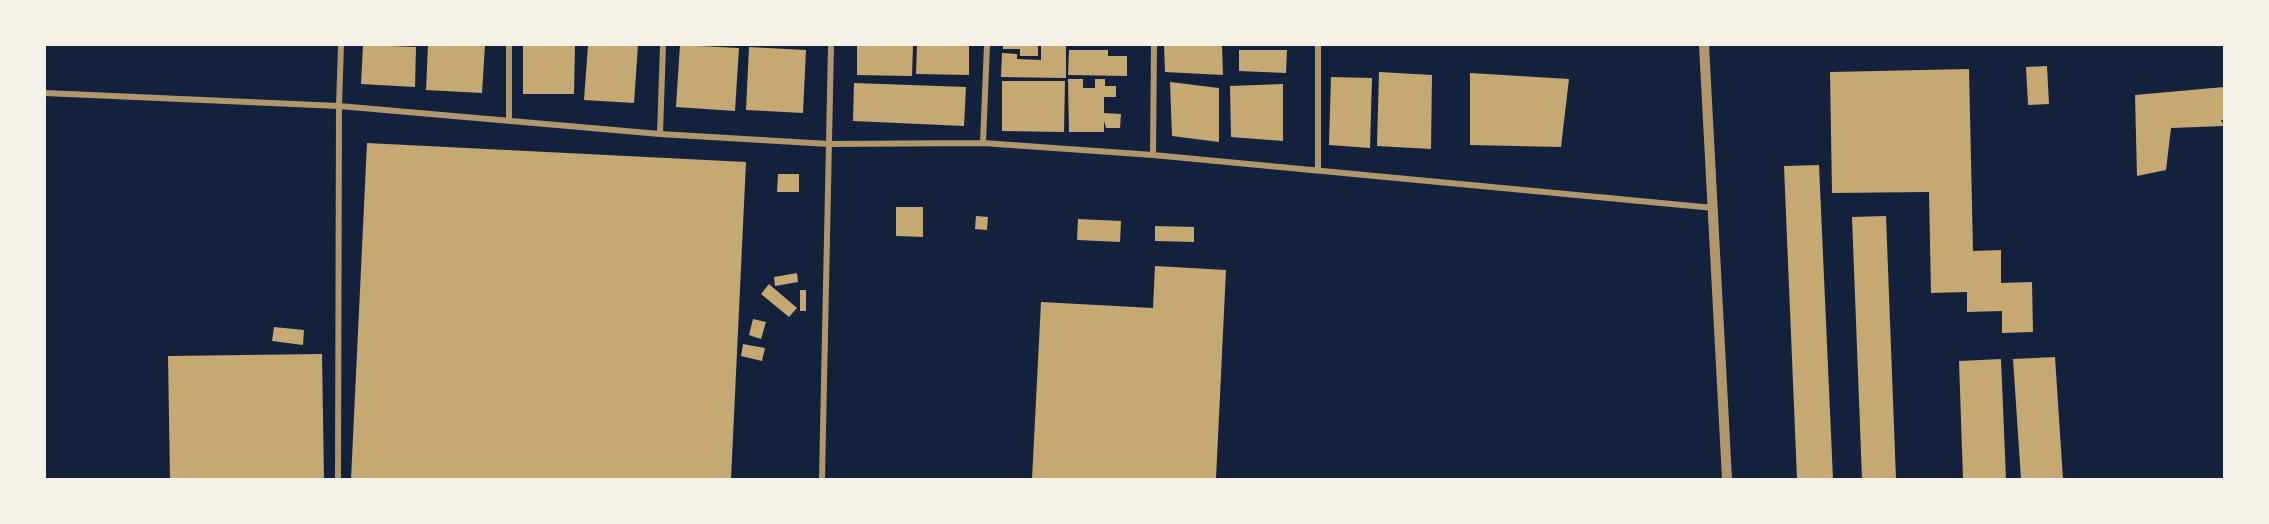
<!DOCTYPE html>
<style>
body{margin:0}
#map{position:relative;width:2269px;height:524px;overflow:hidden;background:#14213d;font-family:"Noto Sans",sans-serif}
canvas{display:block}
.frame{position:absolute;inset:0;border:46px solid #f6f1e7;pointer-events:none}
</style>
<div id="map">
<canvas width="2269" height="524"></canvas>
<div class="frame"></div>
</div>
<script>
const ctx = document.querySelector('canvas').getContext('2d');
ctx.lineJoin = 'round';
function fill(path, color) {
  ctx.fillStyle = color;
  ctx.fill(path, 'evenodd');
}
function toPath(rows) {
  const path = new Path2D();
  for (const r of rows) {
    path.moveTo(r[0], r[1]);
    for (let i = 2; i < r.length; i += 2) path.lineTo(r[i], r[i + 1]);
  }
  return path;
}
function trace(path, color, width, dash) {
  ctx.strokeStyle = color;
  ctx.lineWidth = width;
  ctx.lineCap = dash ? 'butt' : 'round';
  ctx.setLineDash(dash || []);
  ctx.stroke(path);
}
fill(toPath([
 [363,45,416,47,415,87,361,84],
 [428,45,485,45,482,93,426,90],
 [523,45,575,45,574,94,523,94],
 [588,45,638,45,634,103,584,100],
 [680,45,739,48,735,111,676,107],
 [857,45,913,45,912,76,857,75],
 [917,45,969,45,969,75,916,74],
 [1003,45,1038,45,1038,56,1020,56,1020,49,1003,49],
 [1041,45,1066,45,1066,78,1001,77,1002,53,1017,54,1017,59,1041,60],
 [1164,45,1222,46,1223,75,1165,72],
 [749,47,806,50,803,113,746,110],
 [1069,50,1108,50,1108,56,1127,56,1127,76,1068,75],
 [1239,50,1287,50,1286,73,1239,71],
 [2047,66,2049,104,2028,105,2026,67],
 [1969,69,1973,251,2001,250,2001,283,2032,282,2033,332,2002,333,2002,311,1967,312,1967,292,1931,293,1929,192,1832,193,1830,72],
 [1379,72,1432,75,1431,149,1377,146],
 [1470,73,1569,79,1561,147,1470,145],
 [1331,77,1372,78,1370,148,1329,145],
 [1068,79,1083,79,1083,88,1095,88,1095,79,1105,79,1105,86,1116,86,1116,97,1104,97,1104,113,1121,114,1120,128,1106,128,1104,121,1104,132,1069,132],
 [1002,81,1065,81,1064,132,1002,131],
 [1170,82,1219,88,1219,142,1172,136],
 [854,83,966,87,964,126,853,121],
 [1283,84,1283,141,1231,137,1230,86],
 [2224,87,2224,120,2221,120,2224,126,2171,128,2166,170,2137,176,2135,95],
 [367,143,746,162,731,479,351,479],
 [1819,165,1833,479,1797,479,1784,166],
 [778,174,799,174,799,192,777,192],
 [896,207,923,207,923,237,896,236],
 [976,216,988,217,987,230,975,229],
 [1886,216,1896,479,1862,479,1852,217],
 [1078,219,1121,221,1120,242,1077,240],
 [1155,226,1194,227,1194,242,1155,241],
 [1155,266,1226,270,1216,479,1032,479,1041,302,1153,308],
 [797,273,798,282,775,286,774,277],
 [769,284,797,308,789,317,761,294],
 [800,290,806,290,806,311,800,311],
 [753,319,766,322,761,339,749,335],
 [274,327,304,330,303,345,272,341],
 [743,344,765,348,762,361,741,356],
 [322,354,324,479,170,479,168,356],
 [2055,357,2063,479,2021,479,2013,359],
 [2001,359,2006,479,1963,479,1959,361]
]), '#c6a872');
trace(toPath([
 [45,93,339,106,660,134,829,144,983,143,1153,155,1714,208],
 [509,121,509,45],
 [660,134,663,45],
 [983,143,987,45],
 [1153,155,1154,45],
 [1318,170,1318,45],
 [338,479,339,106,341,45],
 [822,479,831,45]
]), '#b1986c', 6);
trace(toPath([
 [1704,45,1727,479]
]), '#b1986c', 10);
</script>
